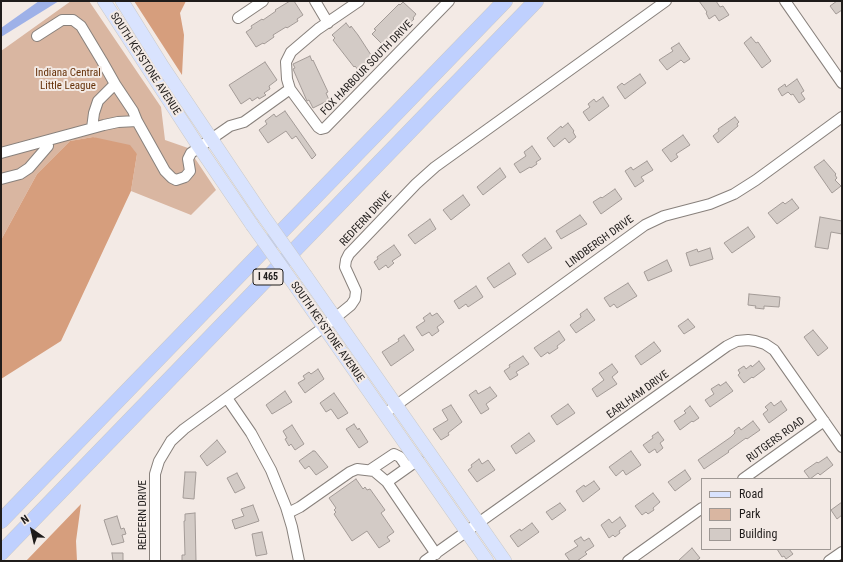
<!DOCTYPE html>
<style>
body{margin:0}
#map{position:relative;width:843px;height:562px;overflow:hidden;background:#f3eae5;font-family:"Roboto Condensed",sans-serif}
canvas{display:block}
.frame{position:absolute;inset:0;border:2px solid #1f1c1b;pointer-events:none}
.legend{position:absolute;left:701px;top:478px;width:130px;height:72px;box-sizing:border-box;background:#f3eae5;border:1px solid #9e9894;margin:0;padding:5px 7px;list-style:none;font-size:12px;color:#1f1c1b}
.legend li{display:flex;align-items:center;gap:8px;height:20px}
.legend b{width:20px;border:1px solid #9e9894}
.north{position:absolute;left:12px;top:510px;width:40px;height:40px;-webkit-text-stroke:3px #f3eae5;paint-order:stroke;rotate:326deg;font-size:11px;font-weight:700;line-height:16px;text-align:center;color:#1f1c1b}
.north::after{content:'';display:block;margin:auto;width:14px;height:18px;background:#1f1c1b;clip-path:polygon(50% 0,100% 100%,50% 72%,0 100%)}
</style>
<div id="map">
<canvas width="843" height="562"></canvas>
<div class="frame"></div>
<ul class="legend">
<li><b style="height:5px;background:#d9e3fe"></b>Road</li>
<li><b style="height:11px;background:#d9b6a1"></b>Park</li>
<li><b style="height:11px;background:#d3cbc6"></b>Building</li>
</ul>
<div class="north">N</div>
</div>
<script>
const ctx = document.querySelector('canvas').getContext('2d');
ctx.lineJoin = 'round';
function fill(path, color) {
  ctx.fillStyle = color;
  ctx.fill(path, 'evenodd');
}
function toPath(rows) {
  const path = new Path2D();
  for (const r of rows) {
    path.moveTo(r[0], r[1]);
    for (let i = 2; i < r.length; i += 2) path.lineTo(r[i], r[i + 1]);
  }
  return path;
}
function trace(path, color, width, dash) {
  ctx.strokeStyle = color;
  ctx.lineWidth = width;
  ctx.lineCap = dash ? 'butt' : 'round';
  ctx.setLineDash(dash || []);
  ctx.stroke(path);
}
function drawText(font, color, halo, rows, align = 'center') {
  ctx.font = font + ' "Roboto Condensed",sans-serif';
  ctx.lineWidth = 4;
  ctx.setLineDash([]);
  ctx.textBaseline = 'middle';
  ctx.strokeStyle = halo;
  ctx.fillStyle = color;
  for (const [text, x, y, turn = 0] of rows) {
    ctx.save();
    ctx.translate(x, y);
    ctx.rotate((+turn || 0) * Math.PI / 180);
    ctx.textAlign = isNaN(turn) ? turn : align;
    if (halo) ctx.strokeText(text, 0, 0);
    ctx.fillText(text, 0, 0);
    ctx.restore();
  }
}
fill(toPath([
 [71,1,89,1,161,107,165,140,188,148,216,190,191,215,131,191,137,154,93,137,70,141,37,174,1,240,1,51]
]), '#d9b6a1');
fill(toPath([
 [134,1,186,1,180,13,184,35,182,75],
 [93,137,130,145,137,154,131,191,61,341,1,379,1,240,37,174,70,141],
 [81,504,76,541,77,561,26,561]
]), '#d69e7d');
fill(toPath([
 [39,1,59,1,1,37,1,28]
]), '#9eb1e8');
const building = toPath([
 [290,1,294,1,303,15,297,19,298,21,287,28,286,27,273,35,274,37,264,44,263,43,256,47,246,32,252,28,251,26,262,19,263,20,276,11,275,10,290,1],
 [699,1,716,1,720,7,723,6,729,15,719,21,715,15,709,19,706,13,707,12,699,1],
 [837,1,842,1,842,10,836,14,830,6,837,1],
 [403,2,416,14,413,18,414,19,390,44,389,43,385,47,372,34,376,30,374,29,399,4,400,5,403,2],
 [346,23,350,28,351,26,358,35,371,55,370,56,373,60,359,71,355,66,354,67,333,40,335,38,332,35,346,23],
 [751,37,756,43,758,42,771,61,762,68,744,43,751,37],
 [679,43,690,59,684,63,681,60,667,70,659,60,673,51,671,48,679,43],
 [310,56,312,61,313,60,328,92,326,93,329,100,313,108,309,100,307,101,293,69,295,68,293,64,310,56],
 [265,62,277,80,269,86,270,89,264,93,266,95,259,99,258,97,252,101,250,98,241,104,229,85,265,62],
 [640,74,646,83,625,99,617,87,622,83,624,85,640,74],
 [797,79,804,91,801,93,805,99,799,103,793,94,791,95,788,92,782,96,778,89,785,84,786,87,797,79],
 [603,97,609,106,589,121,583,112,590,107,588,104,594,99,596,102,603,97],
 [285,111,316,155,312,159,296,136,292,139,286,131,268,143,259,130,267,124,265,121,274,114,276,117,285,111],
 [735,117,739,122,737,124,738,126,718,143,713,136,719,131,718,129,735,117],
 [568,123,574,131,573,132,576,137,569,143,565,138,554,147,547,138,561,126,562,128,568,123],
 [683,135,690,145,676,154,678,157,671,162,662,150,683,135],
 [532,146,541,159,536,162,537,164,531,168,530,167,520,173,514,164,526,156,524,152,532,146],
 [824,160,836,174,835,175,837,178,835,180,841,186,832,193,814,167,824,160],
 [647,161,653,170,641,177,644,181,635,187,625,171,631,167,633,170,647,161],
 [500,168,506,177,483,195,477,187,500,168],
 [615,189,622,199,601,214,593,202,601,197,602,198,615,189],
 [463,195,470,205,451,220,443,210,463,195],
 [792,199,799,208,777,224,768,213,783,202,785,204,792,199],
 [580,215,587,224,561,239,556,231,580,215],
 [820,217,842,221,842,234,831,232,828,249,815,247,820,217],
 [430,219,436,229,415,244,408,235,430,219],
 [748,227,755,237,732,253,724,243,748,227],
 [545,238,552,248,528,263,522,255,545,238],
 [394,245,401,255,392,261,394,263,388,268,386,265,379,270,374,262,378,259,377,257,394,245],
 [710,248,713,259,690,266,686,253,697,249,698,252,710,248],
 [667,260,672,271,648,281,644,272,667,260],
 [509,263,516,274,494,288,487,278,509,263],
 [628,283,637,296,617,308,614,304,610,307,604,298,628,283],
 [476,286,483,297,468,307,466,304,459,309,454,301,476,286],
 [749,294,780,297,779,307,764,306,764,309,755,308,756,306,748,305,749,294],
 [587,309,595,320,576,333,570,325,581,317,580,314,587,309],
 [430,313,432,316,437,313,444,322,437,327,439,331,432,336,429,332,422,336,416,327,425,321,423,318,430,313],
 [688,319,695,327,684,334,678,326,688,319],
 [813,330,828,348,818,356,804,337,813,330],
 [559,331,565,340,557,346,558,348,549,354,548,352,541,357,534,348,559,331],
 [404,335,414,350,391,366,382,352,399,341,398,339,404,335],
 [654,342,661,351,641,365,635,356,654,342],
 [523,356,529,364,516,372,518,375,510,380,504,371,510,367,509,365,523,356],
 [759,361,765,369,753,378,752,377,744,383,738,375,740,373,738,370,744,366,746,369,751,365,752,367,759,361],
 [612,364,618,372,612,377,617,384,597,397,592,389,604,380,599,373,612,364],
 [318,369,324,379,305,393,298,383,305,379,303,376,309,372,311,374,318,369],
 [726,382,733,391,710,407,705,400,714,394,711,389,719,384,720,386,726,382],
 [490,387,497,396,486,404,489,409,481,414,469,395,476,390,478,394,490,387],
 [285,391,292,402,272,414,266,405,285,391],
 [334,393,348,413,338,419,331,409,326,412,320,403,334,393],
 [781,401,787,410,769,423,763,414,768,410,765,407,771,402,774,406,781,401],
 [568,404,575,413,557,425,551,416,568,404],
 [451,405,462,422,448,433,449,435,441,440,433,429,448,420,442,410,451,405],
 [690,406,699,418,693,422,692,421,680,430,674,421,686,413,684,411,690,406],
 [753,421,760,430,747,439,746,438,728,451,729,452,704,469,698,460,731,437,735,433,734,431,739,427,741,430,753,421],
 [354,424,358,430,359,428,368,442,359,448,346,429,354,424],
 [292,425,304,444,295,450,291,444,289,446,285,439,287,438,283,431,292,425],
 [658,432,664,440,660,443,663,448,657,453,655,449,649,453,643,445,653,438,652,436,658,432],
 [529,433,535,441,516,454,511,446,529,433],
 [217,440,226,452,207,466,200,456,217,440],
 [313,451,315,451,328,467,316,475,309,466,305,469,299,461,313,451],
 [631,451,641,465,626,475,623,470,616,476,609,467,631,451],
 [827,457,833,465,820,475,818,473,810,479,804,471,817,462,818,463,827,457],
 [479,459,482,464,488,460,495,470,477,482,468,470,472,467,471,465,479,459],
 [685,470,691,479,675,491,668,482,685,470],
 [185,472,196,472,194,499,183,498,185,472],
 [237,473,245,488,235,493,227,478,237,473],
 [356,479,363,489,365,487,367,490,370,489,385,510,381,513,394,532,387,537,390,541,379,548,367,531,352,541,334,514,336,512,334,510,336,508,329,498,356,479],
 [594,481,600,489,583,502,576,491,584,485,585,487,594,481],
 [653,493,660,502,653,508,654,510,648,514,646,512,642,515,635,506,653,493],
 [842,502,842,515,837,519,831,510,842,502],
 [560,503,566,510,552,520,546,512,560,503],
 [253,505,259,521,235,529,232,520,244,516,241,509,253,505],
 [195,513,196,561,182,561,182,555,185,555,184,521,185,521,185,514,195,513],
 [117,516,121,529,124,528,126,534,122,535,124,542,112,545,104,520,117,516],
 [620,517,626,526,619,531,620,533,615,537,613,535,609,538,601,525,609,519,612,523,620,517],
 [532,523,539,532,518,547,510,536,520,529,521,531,532,523],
 [262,532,267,554,256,556,252,534,262,532],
 [581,537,584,541,589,538,594,546,585,552,587,554,577,561,570,561,565,554,578,546,574,541,581,537],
 [692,548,700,558,696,561,678,561,692,548],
 [777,549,789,549,793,554,786,559,784,556,782,557,777,549],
 [112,553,123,553,123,561,113,561,112,553]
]);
fill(building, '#d3cbc6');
trace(building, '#a39b97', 1);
const minor = toPath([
 [315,1,328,23],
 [359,1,318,29,291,52,286,62,287,79,290,89,318,127,321,129,325,128,449,1],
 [785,1,842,83],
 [238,18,263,1],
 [37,36,62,20,73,20,81,26,102,61,115,84,98,101,94,113,92,128],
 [115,84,133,111,137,121],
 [1,153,104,125,118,122,137,121,165,171,172,178,176,180,185,177,190,171,188,159,191,153,230,126,244,122,290,89],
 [1,179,20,174,29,168,48,146,47,141],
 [227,398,251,433,271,470,286,507,292,527,299,561],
 [391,409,645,225,664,216,710,204,734,194,756,180,842,117],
 [418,460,387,482,436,554],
 [370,470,394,454,400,457,407,467],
 [743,479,824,421],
 [288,513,300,507,350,472,357,469,374,471,387,482],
 [155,561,155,474,159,461,171,441,184,429,324,327,351,305,355,299,356,291,345,267,346,260,349,254,416,184,435,167,666,1],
 [425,561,727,346,737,341,748,340,755,341,765,344,774,350,842,447],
 [628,561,702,508],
 [829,561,842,552]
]);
const major = toPath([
 [104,1,199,147,252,225],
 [122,1,163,67,262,214],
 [306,276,505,561],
 [296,287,487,561]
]);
const highway = toPath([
 [1,521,505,1],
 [1,553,536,1]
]);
trace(minor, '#88817c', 12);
trace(major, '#c9c9c8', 14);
trace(highway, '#c9c9c8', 16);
trace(minor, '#fff', 10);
trace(major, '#d9e3fe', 13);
trace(highway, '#bfd0fe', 15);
const majorBridge = toPath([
 [262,214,306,276],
 [252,225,296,287]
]);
trace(majorBridge, '#c9c9c8', 14, []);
trace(majorBridge, '#d9e3fe', 13);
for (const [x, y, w] of [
 [268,277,30]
]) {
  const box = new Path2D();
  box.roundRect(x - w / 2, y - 8, w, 16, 3);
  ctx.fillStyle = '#f3eae5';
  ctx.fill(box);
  trace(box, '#1f1c1b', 1);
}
drawText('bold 10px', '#1f1c1b', null, [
 ["I 465",268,277]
]);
drawText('11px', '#1f1c1b', '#f3eae5', [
 ["SOUTH KEYSTONE AVENUE",145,64,57],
 ["FOX HARBOUR SOUTH DRIVE",367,68,-46],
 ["REDFERN DRIVE",366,219,-47],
 ["LINDBERGH DRIVE",600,242,-36],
 ["SOUTH KEYSTONE AVENUE",327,332,55],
 ["EARLHAM DRIVE",638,395,-36],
 ["RUTGERS ROAD",776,440,-36],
 ["REDFERN DRIVE",143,515,-90]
]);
drawText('11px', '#66320a', '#f3eae5', [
 ["Indiana Central",68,73],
 ["Little League",68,86]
]);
</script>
